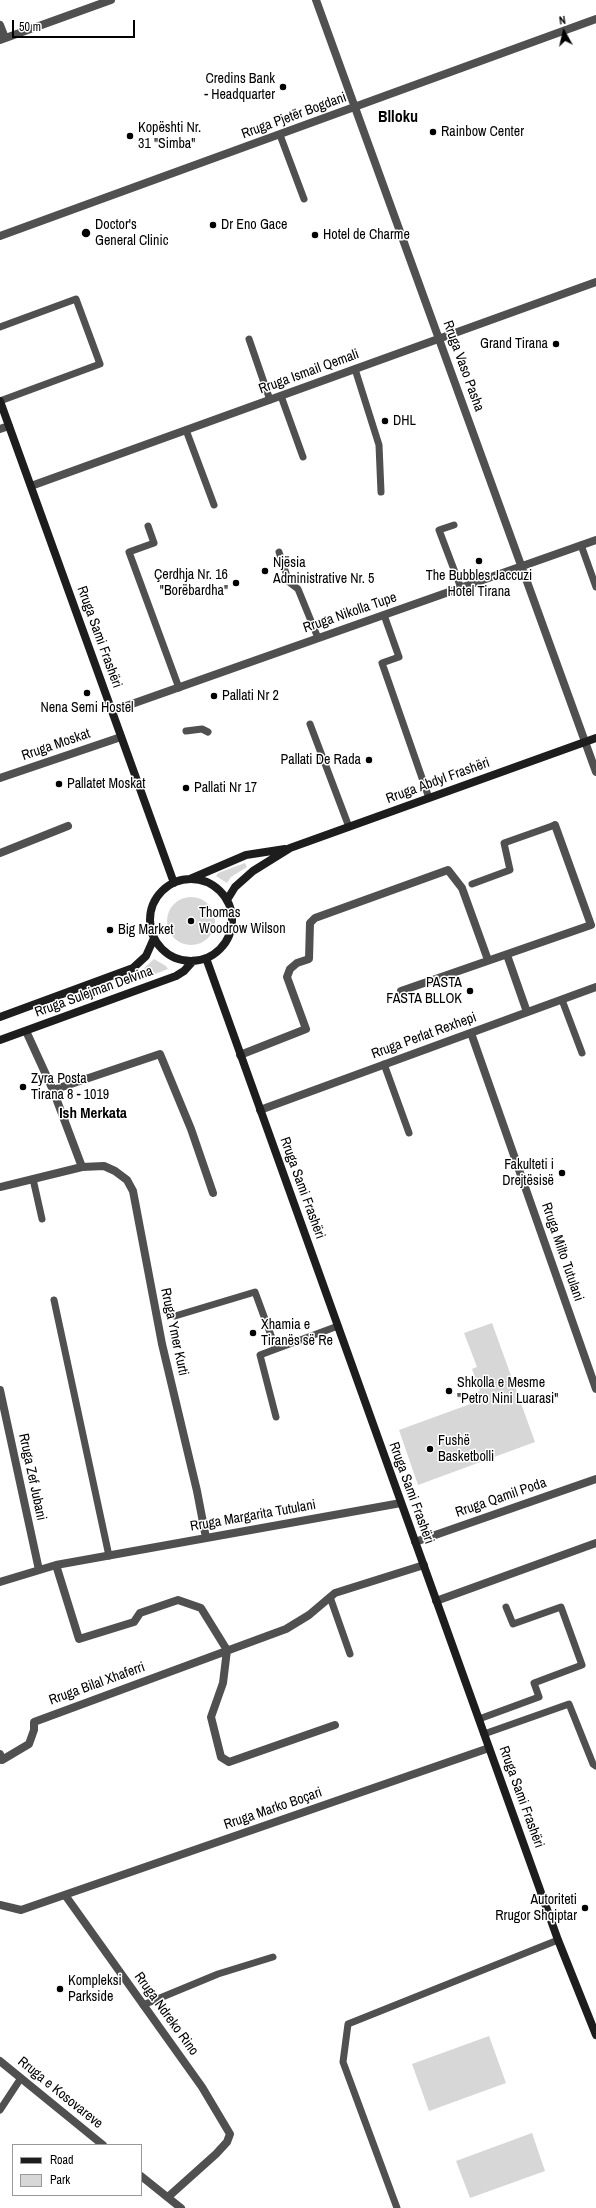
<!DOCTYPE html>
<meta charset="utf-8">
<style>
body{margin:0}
#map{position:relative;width:596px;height:2208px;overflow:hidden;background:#fff;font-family:"Archivo Narrow",sans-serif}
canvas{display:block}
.legend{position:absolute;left:12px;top:2144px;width:130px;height:52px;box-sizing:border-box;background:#fff;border:1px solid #999;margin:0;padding:5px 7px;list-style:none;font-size:12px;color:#000}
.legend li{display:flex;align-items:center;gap:8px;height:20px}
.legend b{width:20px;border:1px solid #999}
.north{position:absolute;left:544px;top:12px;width:40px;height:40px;-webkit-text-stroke:3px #fff;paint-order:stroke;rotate:352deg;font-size:11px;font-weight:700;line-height:16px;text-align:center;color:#000}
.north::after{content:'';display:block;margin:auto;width:14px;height:18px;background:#000;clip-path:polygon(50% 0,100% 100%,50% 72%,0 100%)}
.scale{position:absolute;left:12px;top:20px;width:123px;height:18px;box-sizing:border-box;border:2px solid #000;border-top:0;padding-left:5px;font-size:12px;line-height:14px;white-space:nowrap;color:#000;-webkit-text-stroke:3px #fff;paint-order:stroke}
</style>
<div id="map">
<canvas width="596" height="2208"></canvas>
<ul class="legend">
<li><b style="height:5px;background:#1d1d1d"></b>Road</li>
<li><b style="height:11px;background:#d7d7d7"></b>Park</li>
</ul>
<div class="north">N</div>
<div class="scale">50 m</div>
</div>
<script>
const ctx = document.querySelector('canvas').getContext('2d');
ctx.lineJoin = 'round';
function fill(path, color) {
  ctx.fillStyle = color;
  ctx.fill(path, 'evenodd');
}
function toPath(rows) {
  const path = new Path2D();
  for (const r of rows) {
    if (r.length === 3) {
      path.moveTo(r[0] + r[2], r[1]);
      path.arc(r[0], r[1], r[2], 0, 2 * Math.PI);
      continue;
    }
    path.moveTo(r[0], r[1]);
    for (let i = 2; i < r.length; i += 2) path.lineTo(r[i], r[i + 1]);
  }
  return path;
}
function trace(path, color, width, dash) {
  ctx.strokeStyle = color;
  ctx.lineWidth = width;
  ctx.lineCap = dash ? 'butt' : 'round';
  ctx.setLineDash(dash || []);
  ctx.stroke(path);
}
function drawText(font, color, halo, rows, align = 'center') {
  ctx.font = font + ' "Archivo Narrow",sans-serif';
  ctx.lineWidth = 3;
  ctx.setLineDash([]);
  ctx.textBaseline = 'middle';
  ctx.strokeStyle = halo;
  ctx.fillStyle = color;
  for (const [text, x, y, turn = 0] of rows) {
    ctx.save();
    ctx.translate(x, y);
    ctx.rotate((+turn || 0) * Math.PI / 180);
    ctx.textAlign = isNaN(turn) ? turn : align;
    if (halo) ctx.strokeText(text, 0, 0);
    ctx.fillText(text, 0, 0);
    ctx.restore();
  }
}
fill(toPath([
 [245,863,247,867,231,877,227,883,216,876,218,873],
 [191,921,24],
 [154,959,166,966,168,969,139,980,137,975],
 [492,1323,535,1442,418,1485,399,1430,473,1403,470,1394,480,1391,472,1369,477,1367,464,1333],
 [489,2036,506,2083,429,2111,412,2064],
 [532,2133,545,2171,470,2198,456,2161]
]), '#d7d7d7');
trace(toPath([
 [280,135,304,199],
 [0,327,76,299,100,364,0,401],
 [249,339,270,400],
 [355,369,379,445,381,492],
 [281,396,303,457],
 [186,430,214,505],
 [454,525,439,530,461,588],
 [148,526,154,543,129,552,179,688],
 [581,545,596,587],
 [279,552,289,582,298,589,318,638],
 [384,615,399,657,382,663,429,798],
 [310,724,349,827],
 [186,731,202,729,208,732],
 [472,884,510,870,504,843,555,825],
 [562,1000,582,1053],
 [384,1064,409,1133],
 [33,1179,42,1219],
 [54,1300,109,1556],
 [175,1316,255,1292,276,1349,338,1326],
 [276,1349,260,1355,276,1417],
 [330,1597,350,1654],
 [479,1719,539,1697,534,1683,582,1665,561,1607,513,1624,506,1607],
 [484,1734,569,1704,593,1764,596,1766],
 [143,2005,218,1974,273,1957],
 [0,2110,21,2078],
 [397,2208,343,2062,348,2024,558,1940]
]), '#505050', 7);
trace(toPath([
 [316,0,596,772],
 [0,25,5,38],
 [0,40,111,0],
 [0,236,596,19],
 [0,429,9,426],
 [112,711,596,540],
 [0,778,121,737],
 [0,853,68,826],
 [507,955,527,1012],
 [401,991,591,925,555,825],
 [26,1031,53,1090,82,1167],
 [471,1033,596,1389],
 [240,1055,306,1029,287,977,290,969,297,963,309,959,310,923,315,918,448,870,462,888,488,960],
 [53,1090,160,1054,191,1129,213,1193],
 [260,1110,596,987],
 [0,1187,82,1167,104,1166,115,1171,127,1180,133,1191,162,1344,197,1491,206,1538],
 [0,1390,39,1570],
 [415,1542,596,1479],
 [56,1565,79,1639,134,1622,140,1613,178,1600,201,1608,227,1650,223,1683,211,1717,221,1757,229,1762,335,1725],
 [0,1582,56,1565,401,1503],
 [436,1601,596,1543],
 [0,1754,2,1760,29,1744,34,1730,34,1722,286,1629,309,1615,335,1593,424,1565],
 [65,1895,202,2087,230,2134,227,2142,216,2154,168,2197],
 [0,1905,21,1910,489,1748]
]), '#505050', 8);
trace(toPath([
 [31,486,596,282],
 [0,2061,103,2145],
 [141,2176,181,2208]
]), '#505050', 8);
trace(toPath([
 [0,401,174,883],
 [190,879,246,855,285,849],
 [191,920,41],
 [227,900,235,887,253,871,290,848,596,738],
 [206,958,558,1940,596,2035],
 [0,1017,133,968,146,956,154,938],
 [0,1040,176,976,184,971,193,961]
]), '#1d1d1d', 8);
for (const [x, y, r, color] of [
 [283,87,4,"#000"],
 [433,132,4,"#000"],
 [130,136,4,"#000"],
 [213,225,4,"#000"],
 [86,233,5,"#000"],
 [315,235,4,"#000"],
 [556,344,4,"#000"],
 [385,421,4,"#000"],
 [479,561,4,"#000"],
 [265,571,4,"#000"],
 [236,583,4,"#000"],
 [87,693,4,"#000"],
 [214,696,4,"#000"],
 [369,760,4,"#000"],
 [59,784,4,"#000"],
 [186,788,4,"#000"],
 [191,921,4,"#000"],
 [110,930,4,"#000"],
 [470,991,4,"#000"],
 [23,1087,4,"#000"],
 [562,1173,4,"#000"],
 [253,1333,4,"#000"],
 [449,1391,4,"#000"],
 [430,1449,4,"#000"],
 [585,1908,4,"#000"],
 [60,1989,4,"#000"]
]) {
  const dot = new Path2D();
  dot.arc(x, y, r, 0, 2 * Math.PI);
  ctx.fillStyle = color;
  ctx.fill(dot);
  trace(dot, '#fff', 1.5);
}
drawText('14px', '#000', '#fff', [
 ["Credins Bank",275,79,"right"],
 ["- Headquarter",275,95,"right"],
 ["Kopështi Nr.",138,128],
 ["31 \"Simba\"",138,144],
 ["Rainbow Center",441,132],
 ["Doctor's",95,225],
 ["General Clinic",95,241],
 ["Dr Eno Gace",221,225],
 ["Hotel de Charme",323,235],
 ["Grand Tirana",548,344,"right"],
 ["DHL",393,421],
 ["Njësia",273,563],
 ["Administrative Nr. 5",273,579],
 ["Çerdhja Nr. 16",228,575,"right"],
 ["\"Borëbardha\"",228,591,"right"],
 ["The Bubbles Jaccuzi",479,576,"center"],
 ["Hotel Tirana",479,592,"center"],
 ["Pallati Nr 2",222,696],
 ["Nena Semi Hostel",87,708,"center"],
 ["Pallati De Rada",361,760,"right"],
 ["Pallatet Moskat",67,784],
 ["Pallati Nr 17",194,788],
 ["Thomas",199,913],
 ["Woodrow Wilson",199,929],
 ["Big Market",118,930],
 ["PASTA",462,983,"right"],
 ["FASTA BLLOK",462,999,"right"],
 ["Zyra Posta",31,1079],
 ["Tirana 8 - 1019",31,1095],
 ["Fakulteti i",554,1165,"right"],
 ["Drejtësisë",554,1181,"right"],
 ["Xhamia e",261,1325],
 ["Tiranës së Re",261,1341],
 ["Shkolla e Mesme",457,1383],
 ["\"Petro Nini Luarasi\"",457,1399],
 ["Fushë",438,1441],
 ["Basketbolli",438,1457],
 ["Autoriteti",577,1900,"right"],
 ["Rrugor Shqiptar",577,1916,"right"],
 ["Kompleksi",68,1981],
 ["Parkside",68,1997]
], 'left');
drawText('14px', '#000', '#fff', [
 ["Rruga Pjetër Bogdani",294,116,-20],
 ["Rruga Vaso Pasha",463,366,70],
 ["Rruga Ismail Qemali",309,372,-20],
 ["Rruga Nikolla Tupe",350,613,-19],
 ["Rruga Sami Frashëri",99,637,70],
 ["Rruga Moskat",56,745,-19],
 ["Rruga Abdyl Frashëri",438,781,-20],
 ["Rruga Sulejman Delvina",94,992,-20],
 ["Rruga Perlat Rexhepi",424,1036,-20],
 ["Rruga Sami Frashëri",302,1188,70],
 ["Rruga Milto Tutulani",562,1252,71],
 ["Rruga Ymer Kurti",174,1332,78],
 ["Rruga Zef Jubani",32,1477,78],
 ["Rruga Sami Frashëri",411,1493,70],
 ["Rruga Qamil Poda",501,1498,-19],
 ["Rruga Margarita Tutulani",253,1516,-10],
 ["Rruga Bilal Xhaferri",97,1684,-20],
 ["Rruga Sami Frashëri",521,1797,70],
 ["Rruga Marko Boçari",273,1809,-19],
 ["Rruga Ndreko Rino",166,2014,54],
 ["Rruga e Kosovareve",60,2093,39]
]);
drawText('bold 15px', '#000', '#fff', [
 ["Ish Merkata",93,1114]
]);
drawText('bold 16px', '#000', '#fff', [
 ["Blloku",398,118]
]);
</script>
